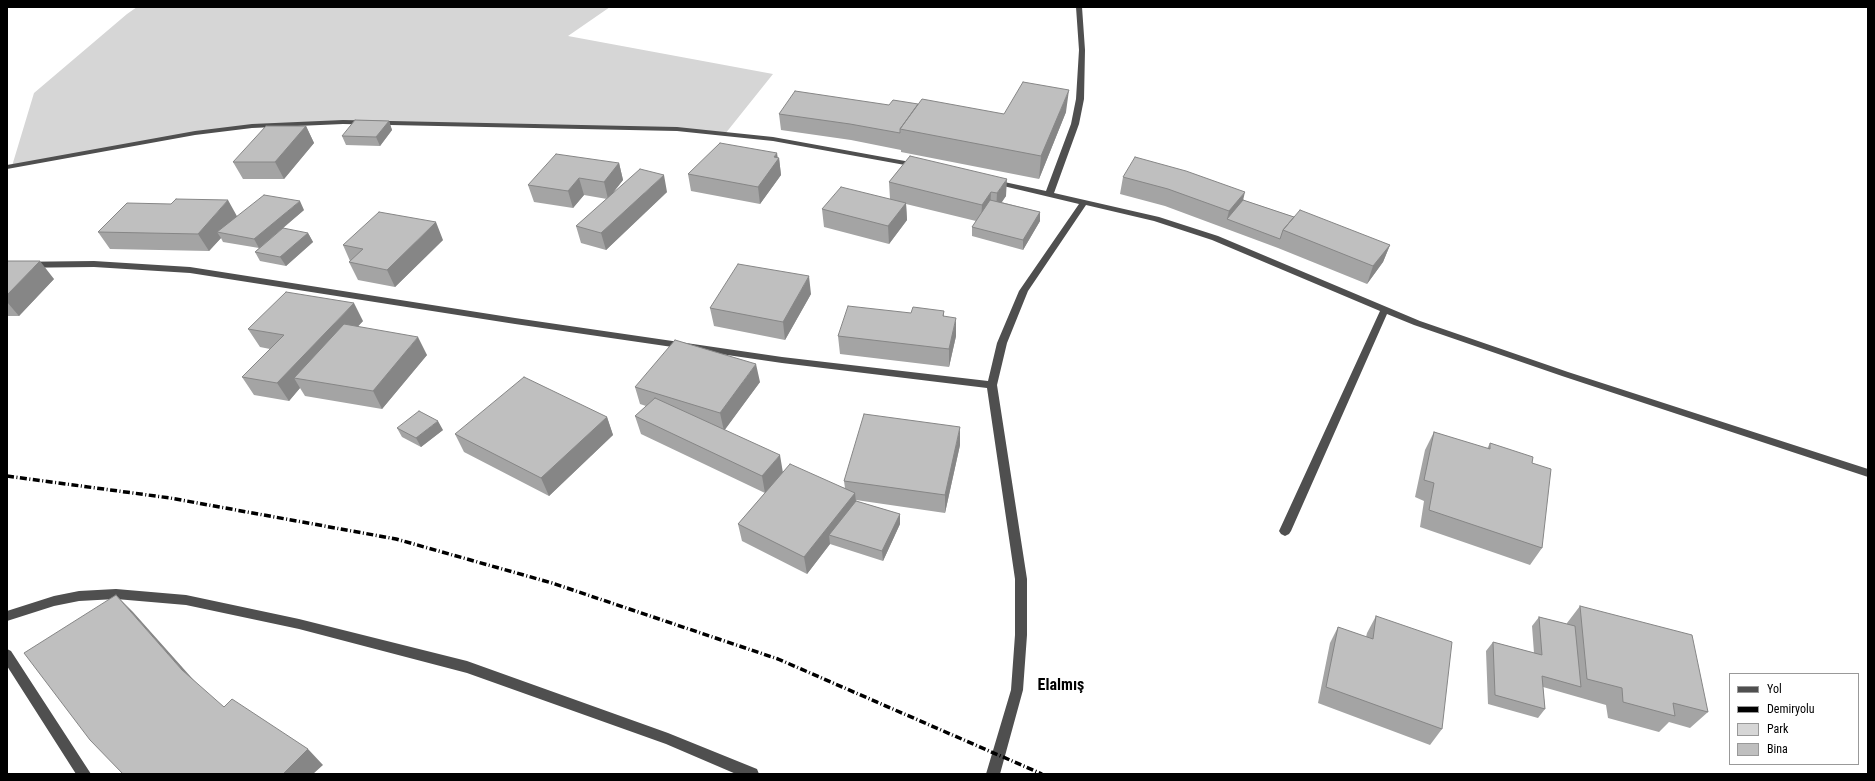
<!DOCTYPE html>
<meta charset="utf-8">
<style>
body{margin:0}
#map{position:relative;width:1875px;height:781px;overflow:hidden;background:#fff;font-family:"Roboto Condensed",sans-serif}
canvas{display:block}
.frame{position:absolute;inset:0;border:8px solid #000;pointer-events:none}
.legend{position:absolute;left:1729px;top:673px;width:130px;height:92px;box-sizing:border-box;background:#fff;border:1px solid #999;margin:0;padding:5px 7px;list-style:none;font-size:12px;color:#000}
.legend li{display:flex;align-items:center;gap:8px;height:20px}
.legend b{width:20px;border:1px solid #999}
</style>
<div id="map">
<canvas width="1875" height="781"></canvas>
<div class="frame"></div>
<ul class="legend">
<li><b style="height:5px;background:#4f4f4f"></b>Yol</li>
<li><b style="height:5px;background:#000"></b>Demiryolu</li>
<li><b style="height:11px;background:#d6d6d6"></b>Park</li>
<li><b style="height:11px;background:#bfbfbf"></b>Bina</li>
</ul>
</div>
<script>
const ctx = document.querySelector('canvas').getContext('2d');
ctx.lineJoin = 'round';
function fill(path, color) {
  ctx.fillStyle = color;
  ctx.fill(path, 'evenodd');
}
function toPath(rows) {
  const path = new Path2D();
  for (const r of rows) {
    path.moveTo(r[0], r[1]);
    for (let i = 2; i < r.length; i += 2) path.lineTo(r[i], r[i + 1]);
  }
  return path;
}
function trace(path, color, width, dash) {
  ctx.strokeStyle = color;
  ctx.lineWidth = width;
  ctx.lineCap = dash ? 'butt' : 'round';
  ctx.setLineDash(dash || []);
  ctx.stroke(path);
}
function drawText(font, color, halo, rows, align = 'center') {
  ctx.font = font + ' "Roboto Condensed",sans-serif';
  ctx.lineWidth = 4;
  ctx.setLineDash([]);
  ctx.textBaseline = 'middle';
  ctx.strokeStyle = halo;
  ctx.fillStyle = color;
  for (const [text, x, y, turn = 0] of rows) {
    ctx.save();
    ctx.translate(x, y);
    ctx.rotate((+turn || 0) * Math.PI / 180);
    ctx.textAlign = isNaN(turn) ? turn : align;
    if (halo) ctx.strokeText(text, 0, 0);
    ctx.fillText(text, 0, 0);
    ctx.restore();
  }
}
fill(toPath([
 [137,7,610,7,568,36,773,74,725,134,677,129,400,122,252,126,195,133,12,166,34,93,127,14]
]), '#d6d6d6');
fill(toPath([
 [1076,7,1082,7,1085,50,1084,99,1079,124,1054,193,1159,217,1218,236,1420,321,1568,372,1868,469,1868,477,1562,376,1414,325,1387,314,1291,531,1289,534,1285,536,1281,534,1279,531,1380,311,1212,240,1154,221,1086,205,1028,291,1007,343,997,385,1027,579,1027,635,1023,690,1000,774,986,774,1011,690,1015,635,1015,579,987,388,782,363,515,324,190,273,94,267,7,268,7,262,94,261,190,267,515,318,782,357,988,381,997,343,1019,291,1079,204,995,184,991,182,995,180,1046,191,1071,124,1076,99,1079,50,1076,7],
 [343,120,677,127,773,137,916,163,920,165,916,167,773,141,677,131,343,124,252,128,195,135,7,169,7,165,195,131,252,124,343,120],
 [116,589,186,595,299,619,467,661,668,733,757,769,759,774,736,774,666,744,467,673,299,629,186,605,116,599,79,601,54,606,7,621,7,611,54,596,79,591,116,589],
 [7,649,11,651,91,774,76,774,7,666,7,649]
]), '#4f4f4f');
trace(toPath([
 [7,476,170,498,396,539,552,583,778,659,1042,774]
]), '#000', 3.5, [7, 2.5, 1, 2.5]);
fill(toPath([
 [918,104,1004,114,1066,112,1039,179,901,152,901,150,851,140,781,130,779,114,889,105],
 [389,121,392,130,380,146,346,145,342,136],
 [306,126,314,143,284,179,243,179,233,162],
 [910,156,1006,196,1001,202,1040,212,1040,221,1023,250,972,236,972,227,976,221,906,204,907,220,889,244,824,227,822,209,890,199,889,182],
 [778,158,779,158,781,175,760,204,691,191,688,174],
 [619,163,623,180,612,194,667,192,606,250,581,243,576,226,607,199,584,195,573,208,534,202,528,185],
 [1123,177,1243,200,1294,217,1390,245,1383,262,1367,284,1278,248,1165,206,1120,194],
 [304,210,274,236,308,233,313,242,286,266,260,261,255,252,259,248,223,242,221,238,209,251,110,249,98,232,237,216],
 [443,240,395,287,358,280,349,262,350,261,343,245],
 [7,261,54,279,19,316,7,316],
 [811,294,785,340,714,326,710,308],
 [944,311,944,317,956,336,949,367,840,354,838,336,911,313],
 [363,321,357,327,427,355,382,409,305,396,300,388,289,401,254,395,242,377,270,349,260,347,248,329],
 [760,382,724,430,783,472,845,488,844,481,960,445,945,513,856,500,856,501,900,514,900,524,883,561,830,544,807,574,742,541,738,524,765,493,641,434,635,416,646,406,640,404,635,387],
 [607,417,613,435,549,496,464,452,455,434],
 [397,428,443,430,421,447,402,437],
 [1434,432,1487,449,1490,443,1532,463,1542,548,1530,565,1420,527,1424,501,1415,497,1425,450],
 [1580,606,1708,712,1690,728,1669,722,1659,732,1608,718,1606,705,1543,687,1545,709,1538,718,1488,704,1486,651,1493,642,1534,653,1532,626,1539,617,1567,624,1567,623],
 [1376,616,1442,729,1430,745,1318,703,1330,643,1338,627,1366,637,1367,633]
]), '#a4a4a4');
fill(toPath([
 [1069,90,1066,112,1039,179,1041,156],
 [389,121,392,130,380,146,376,137],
 [306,126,314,143,284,179,275,162],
 [777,153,778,159,779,158,781,175,760,204,758,187,774,157],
 [619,163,623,180,608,199,604,182],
 [664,175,667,192,606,250,601,233],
 [579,178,584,195,573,208,568,191],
 [1007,179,1006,196,996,211,997,193],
 [991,192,990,209,981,222,982,205],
 [1245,192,1241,209,1227,219,1229,211],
 [228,200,238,218,217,232,221,238,209,251,198,234],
 [300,201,304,210,259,248,254,239],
 [906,203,907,220,889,244,888,226],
 [1040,212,1040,221,1023,250,1023,240],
 [436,222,443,240,395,287,387,270],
 [308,233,313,242,286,266,280,257],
 [1390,245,1383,262,1367,284,1373,266],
 [40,261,54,279,19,316,7,302,7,295],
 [809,276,811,294,785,340,783,322],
 [354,303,363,321,308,380,294,378,300,388,289,401,277,383],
 [956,318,956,336,949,367,949,349],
 [418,337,427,355,382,409,373,391],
 [756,364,760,382,724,431,720,413],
 [607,417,613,435,549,496,541,478],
 [438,421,443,430,421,447,416,438],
 [960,427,960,445,945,513,945,495],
 [780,455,783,473,765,493,762,476],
 [855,493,857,511,829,535,830,544,807,574,804,557],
 [900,514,900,524,883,561,882,551],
 [116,595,133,612,199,686,182,670],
 [308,749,323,765,313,774,283,774]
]), '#868686');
const building = toPath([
 [1023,82,1069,90,1041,156,900,129,922,99,1004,114,1023,82],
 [795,91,889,105,893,100,918,104,900,129,900,133,850,124,779,114,795,91],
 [355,120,389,121,376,137,342,136,355,120],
 [266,126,306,126,275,162,233,162,266,126],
 [720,143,777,153,774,157,779,158,758,187,688,174,720,143],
 [556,154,619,163,604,182,579,178,568,191,528,185,556,154],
 [910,156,1007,179,997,193,991,192,982,205,889,182,910,156],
 [1135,157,1186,171,1245,192,1229,211,1168,189,1123,177,1135,157],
 [640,169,664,175,601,233,576,226,640,169],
 [841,187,906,203,888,226,822,209,841,187],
 [264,195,300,201,254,239,217,232,264,195],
 [176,199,228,200,198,234,98,232,127,203,171,204,176,199],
 [990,200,1040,212,1023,240,972,227,990,200],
 [1243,200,1294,217,1283,230,1280,239,1227,219,1243,200],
 [1300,210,1390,245,1373,266,1283,230,1300,210],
 [379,212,436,222,387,270,349,262,363,249,343,245,379,212],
 [283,228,308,233,280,257,255,252,283,228],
 [7,261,40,261,7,295,7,261],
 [738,264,809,276,783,322,710,308,738,264],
 [286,292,354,303,277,383,242,377,284,335,248,329,286,292],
 [848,306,911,313,913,307,944,311,943,316,956,318,949,349,838,336,848,306],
 [344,324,418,337,373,391,294,378,344,324],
 [675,340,756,364,720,413,635,387,675,340],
 [524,377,607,417,541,478,455,434,524,377],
 [655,398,780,455,762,476,635,416,655,398],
 [419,411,438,421,416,438,397,428,419,411],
 [864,414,960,427,945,495,844,481,864,414],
 [1434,432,1490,449,1490,443,1533,457,1532,463,1551,469,1542,548,1429,510,1434,483,1424,480,1434,432],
 [790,464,855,493,804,557,738,524,790,464],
 [856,501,900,514,882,551,829,535,856,501],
 [116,595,182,670,224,707,232,699,308,749,283,774,123,774,90,740,24,653,116,595],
 [1580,606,1692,635,1708,712,1673,703,1675,716,1623,702,1622,688,1587,679,1580,606],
 [1376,616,1452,642,1442,729,1326,687,1338,627,1373,639,1376,616],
 [1539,617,1575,626,1581,687,1542,676,1545,709,1495,695,1493,642,1542,655,1539,617]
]);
fill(building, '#bfbfbf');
trace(building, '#868686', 1);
drawText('bold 16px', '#000', '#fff', [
 ["Elalmış",1061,686]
]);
</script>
